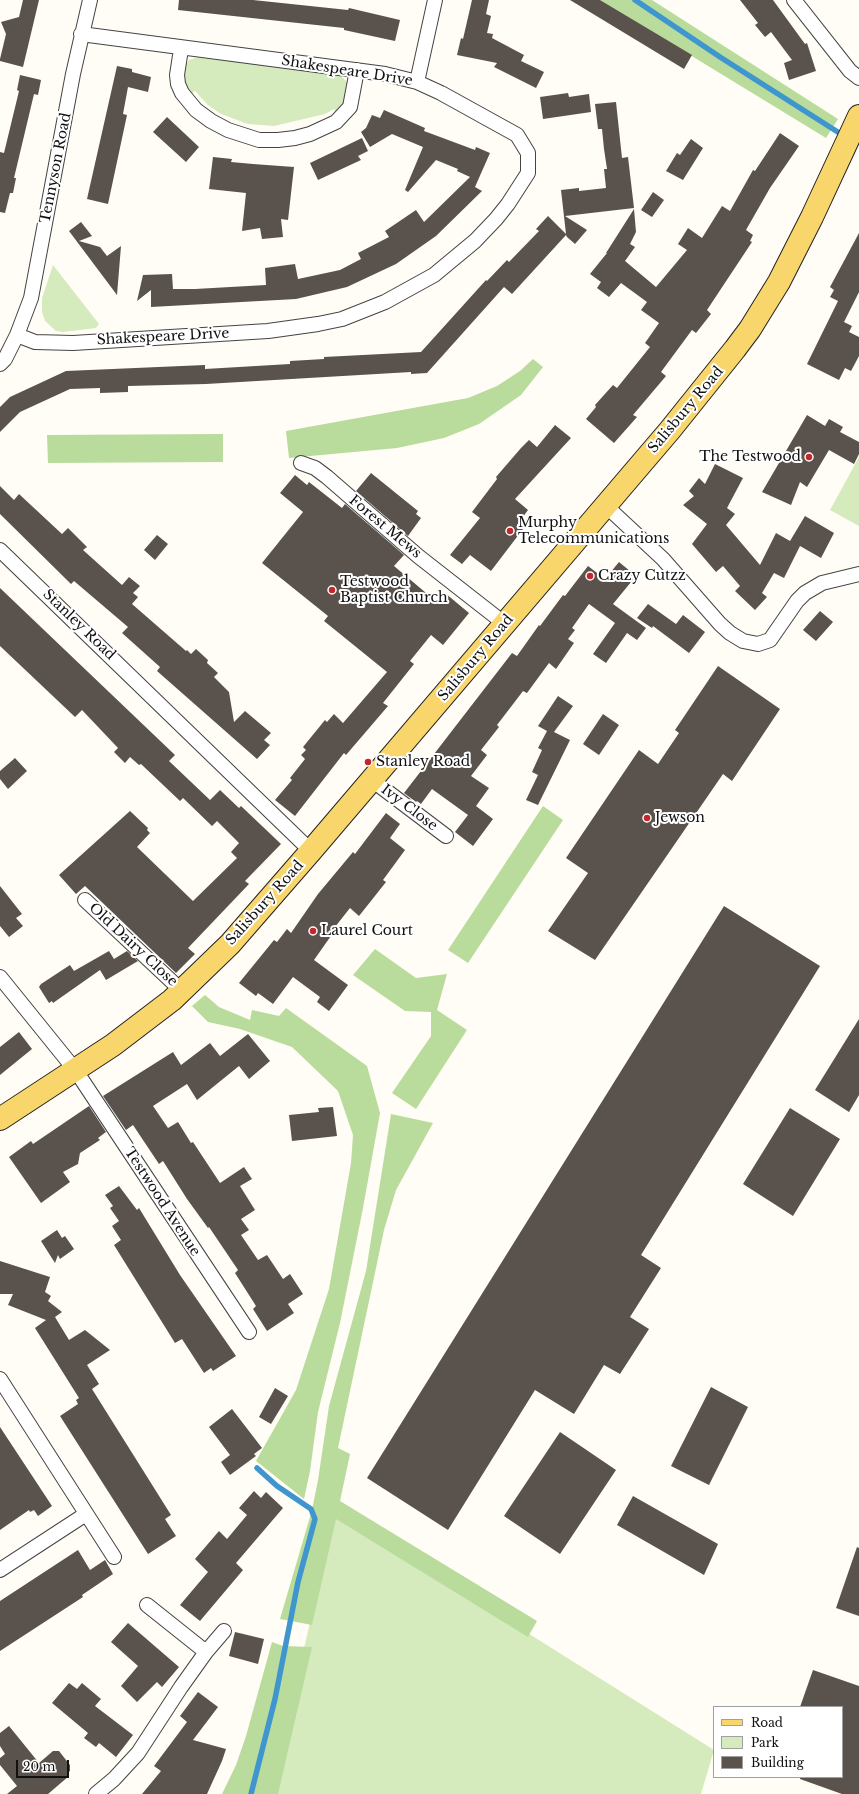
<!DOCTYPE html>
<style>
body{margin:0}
#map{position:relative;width:859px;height:1794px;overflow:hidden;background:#fffdf5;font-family:"Libre Baskerville",serif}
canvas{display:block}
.legend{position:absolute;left:713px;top:1706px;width:130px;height:72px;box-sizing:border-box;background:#fff;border:1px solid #a0a0a0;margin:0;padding:5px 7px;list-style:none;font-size:12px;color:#111}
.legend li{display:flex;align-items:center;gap:8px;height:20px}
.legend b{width:20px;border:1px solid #a0a0a0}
.scale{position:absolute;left:16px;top:1760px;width:53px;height:18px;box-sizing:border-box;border:2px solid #111;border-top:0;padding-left:5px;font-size:12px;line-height:14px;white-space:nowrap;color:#111;-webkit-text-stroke:3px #fff;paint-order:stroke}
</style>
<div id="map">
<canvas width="859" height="1794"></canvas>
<ul class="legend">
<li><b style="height:5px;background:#f9d66b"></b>Road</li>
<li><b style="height:11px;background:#d5ebbd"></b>Park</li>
<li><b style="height:11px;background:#5a524d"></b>Building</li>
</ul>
<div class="scale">20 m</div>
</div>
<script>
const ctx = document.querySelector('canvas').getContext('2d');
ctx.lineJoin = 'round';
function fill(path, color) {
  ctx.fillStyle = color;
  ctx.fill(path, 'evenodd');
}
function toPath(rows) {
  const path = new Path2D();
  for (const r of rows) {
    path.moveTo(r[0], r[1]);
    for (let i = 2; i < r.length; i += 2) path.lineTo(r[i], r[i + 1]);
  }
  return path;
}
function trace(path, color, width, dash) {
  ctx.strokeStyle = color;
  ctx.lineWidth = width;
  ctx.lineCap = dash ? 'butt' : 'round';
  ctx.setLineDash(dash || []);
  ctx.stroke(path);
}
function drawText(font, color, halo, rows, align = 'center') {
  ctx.font = font + ' "Libre Baskerville",serif';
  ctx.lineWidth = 4;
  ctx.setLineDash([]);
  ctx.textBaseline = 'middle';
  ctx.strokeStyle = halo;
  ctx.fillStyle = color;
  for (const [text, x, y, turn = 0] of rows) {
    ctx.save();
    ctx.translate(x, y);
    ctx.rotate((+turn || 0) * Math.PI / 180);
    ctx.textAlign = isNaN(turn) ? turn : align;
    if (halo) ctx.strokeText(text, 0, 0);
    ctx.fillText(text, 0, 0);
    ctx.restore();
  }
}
fill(toPath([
 [201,56,340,75,349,84,347,99,337,115,334,109,325,114,274,126,248,124,221,114,208,105,195,91,190,95,184,87,183,71,186,65,189,60],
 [53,265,99,324,96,328,63,332,56,331,45,321,42,312,42,298],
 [859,457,859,526,830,510],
 [335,1512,714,1750,701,1794,271,1794]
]), '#d5ebbd');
fill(toPath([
 [600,0,652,0,838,119,826,138],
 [533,359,543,367,521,395,479,424,444,438,397,448,289,458,286,431,468,398,497,386,520,371],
 [223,434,223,462,48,463,47,435],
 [543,806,563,820,468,963,448,950],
 [375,949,416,978,447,974,437,1010,467,1030,416,1109,392,1093,431,1036,431,1012,405,1011,353,975],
 [205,995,219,1007,250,1020,252,1010,279,1016,286,1008,367,1066,380,1113,363,1208,340,1323,318,1412,310,1471,304,1499,256,1461,296,1390,329,1289,351,1163,353,1135,338,1091,292,1047,240,1029,208,1022,192,1006],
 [391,1114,433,1123,396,1190,384,1230,338,1448,350,1454,340,1501,537,1621,528,1637,336,1519,312,1625,280,1619,312,1510,318,1480,329,1406,366,1271],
 [272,1642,283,1646,312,1647,278,1794,222,1794,236,1765,246,1736]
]), '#b9dc9c');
trace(toPath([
 [635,0,720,57,844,136],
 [251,1794,275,1699,298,1582,315,1519,311,1509,277,1486,257,1468]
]), '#3f96cf', 5.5);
fill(toPath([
 [23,0,39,0,23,67,0,61,0,59,6,34,1,22,19,17],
 [179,0,253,0,348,10,349,8,400,20,395,41,344,30,344,28,178,10],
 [472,0,489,0,486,14,491,16,487,33,493,34,492,38,524,55,521,61,544,72,536,88,494,67,497,63,457,55,461,38,463,39],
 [570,0,600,0,692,55,684,69],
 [740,0,773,0,805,44,807,43,816,71,789,80,784,63,792,60,771,32,765,37,755,25,758,23],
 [117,66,132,69,132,72,151,77,148,92,128,87,123,114,127,115,108,204,87,199],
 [20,75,41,80,38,95,34,94,14,178,16,178,13,193,10,193,5,213,0,212,0,152,4,153,19,91,17,90],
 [568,93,569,97,589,94,591,112,543,119,540,97],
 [616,102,622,158,628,157,634,208,565,216,587,230,575,244,567,237,566,235,512,294,504,287,427,373,411,374,411,372,206,384,128,386,128,392,100,393,100,388,70,389,20,412,0,432,0,407,10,397,66,371,205,365,205,369,290,364,290,361,324,359,324,357,421,352,486,280,487,281,507,260,509,262,539,231,536,229,548,216,566,234,561,190,579,188,579,191,606,188,604,169,607,169,604,149,602,129,598,129,595,104],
 [384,110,425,128,424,131,475,150,476,147,490,153,475,187,482,191,436,236,396,264,347,287,296,299,151,307,151,290,137,301,143,275,172,274,173,289,195,289,266,285,265,268,295,264,298,279,340,270,361,259,358,253,389,237,385,231,416,210,424,222,470,177,457,171,458,169,436,160,408,192,405,190,423,147,392,134,370,147,361,132,366,128,372,115,380,118],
 [167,117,199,147,186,162,153,132],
 [780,133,799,146,770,188,746,230,753,235,750,241,752,242,707,310,711,314,696,333,692,330,661,372,666,376,633,415,637,417,614,443,586,419,596,407,595,405,613,385,617,388,650,347,645,343,659,323,641,310,647,302,621,283,609,297,597,288,601,282,590,274,607,253,606,253,634,209,636,232,630,244,635,247,625,261,656,287,687,250,678,244,688,228,702,238,722,206,730,211,753,170,755,171],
 [362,138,368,151,358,156,361,160,318,180,310,163],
 [691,139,703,148,683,180,666,171,677,153,680,155],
 [213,157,232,159,231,162,253,164,294,167,288,220,281,219,283,237,262,239,260,228,242,231,246,193,209,189],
 [653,192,664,200,652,217,641,210],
 [81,222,92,236,79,241,100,247,107,256,121,246,117,295,69,231],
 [859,233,859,292,844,322,852,326,849,332,859,337,859,356,851,371,845,368,839,380,807,364,838,301,830,297,834,290,830,287],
 [807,415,825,426,829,419,843,427,840,432,859,442,859,454,854,464,829,450,807,487,800,482,791,505,762,492],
 [555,425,571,438,515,499,528,510,517,525,523,529,491,571,470,555,462,564,450,555,480,518,472,512,497,479,496,477,521,448,529,440,537,447],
 [715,464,743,478,727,508,735,514,726,525,760,565,776,533,790,541,805,516,834,533,821,558,800,546,784,578,774,573,762,593,767,597,755,610,735,591,740,586,723,566,716,572,692,544,707,524,683,505,694,496,689,491,699,478,705,484],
 [371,473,418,511,416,514,421,518,408,536,356,491],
 [295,475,307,485,309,482,342,508,345,504,404,555,394,566,438,603,445,593,469,613,443,645,431,635,410,661,414,664,383,703,388,706,346,755,344,753,295,816,275,800,292,780,290,778,305,759,301,755,306,750,303,747,325,720,327,722,334,714,343,723,387,672,324,621,328,616,262,563,303,512,280,493],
 [0,486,14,500,19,494,62,534,68,528,87,547,83,550,122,585,129,577,140,586,133,593,138,597,132,604,186,651,187,650,191,654,196,649,208,660,207,663,218,673,214,677,229,692,234,722,245,711,271,733,264,740,270,745,257,759,157,671,160,667,122,633,128,627,74,581,71,584,0,514],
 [157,535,168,544,155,560,144,550],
 [619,562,636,576,613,604,646,628,637,640,627,633,606,663,593,654,615,623,589,604,572,628,575,630,568,639,574,643,556,669,549,663,527,693,523,691,520,695,497,725,499,727,481,750,487,755,471,776,489,788,476,806,493,819,473,846,455,832,468,815,432,789,421,804,417,801,416,802,404,793,512,653,517,656,539,625,540,626,563,595,565,596,588,566,605,579],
 [0,588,175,755,169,761,210,800,220,790,239,808,241,806,281,844,245,881,249,884,188,948,195,954,176,973,85,886,76,894,59,875,130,811,148,828,147,830,150,833,137,847,193,901,237,858,231,852,239,843,217,821,212,826,183,798,180,801,141,764,139,765,130,757,125,763,114,752,118,748,82,710,75,717,0,646],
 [648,604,676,624,683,615,705,632,689,653,653,626,652,628,637,618],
 [820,611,833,622,816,641,803,630],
 [718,666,780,709,732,781,723,774,595,960,548,931,588,873,566,858,639,750,658,764,679,733,675,730],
 [558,696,573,706,554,732,570,740,538,805,526,800,538,775,532,772,542,750,538,748,547,731,538,726],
 [603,714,619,725,599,755,583,744],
 [15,758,27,771,8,789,0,779,0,771],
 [386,813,400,824,390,838,405,850,383,880,386,882,363,911,359,916,350,908,331,932,333,933,314,960,348,985,329,1011,317,1002,320,997,293,977,273,1004,258,993,256,996,239,983,274,940,277,942,287,929,291,933,318,894,353,852,355,854],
 [0,886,22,914,16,918,23,926,9,937,0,926],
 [724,906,820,966,641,1255,661,1268,630,1317,649,1329,620,1374,604,1365,574,1414,535,1390,448,1530,367,1478],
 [109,951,114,959,127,951,138,961,106,980,100,970,53,1003,52,1001,49,1003,39,987,41,984,70,965,74,971],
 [859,1019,859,1095,849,1112,815,1090],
 [19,1032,32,1049,0,1075,0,1047],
 [248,1034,270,1061,249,1079,239,1066,197,1100,187,1084,153,1106,168,1128,178,1122,191,1143,193,1142,220,1183,244,1167,252,1179,240,1186,255,1210,241,1219,249,1230,241,1235,258,1260,267,1255,283,1279,290,1274,303,1294,288,1304,294,1313,267,1331,253,1309,256,1306,235,1273,238,1270,209,1227,208,1228,187,1199,163,1161,159,1164,133,1125,126,1130,103,1096,173,1052,181,1065,210,1043,220,1056],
 [89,1106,106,1132,98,1138,100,1140,80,1153,78,1164,63,1172,70,1182,41,1203,9,1157,31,1141,33,1144],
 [333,1107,337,1136,292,1141,289,1115,319,1112,318,1108],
 [790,1108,840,1139,793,1216,743,1184],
 [119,1186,137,1210,139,1208,180,1275,236,1356,213,1371,211,1368,204,1373,182,1339,175,1343,114,1245,121,1240,112,1226,119,1221,110,1208,113,1206,105,1195],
 [57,1230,62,1238,65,1236,74,1249,60,1259,58,1255,55,1263,41,1241],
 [0,1261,50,1277,45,1292,51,1296,48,1301,62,1312,55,1317,69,1340,85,1330,110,1350,87,1365,99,1384,92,1389,171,1515,165,1519,176,1536,148,1554,60,1416,78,1404,76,1400,79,1398,35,1328,46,1320,8,1305,13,1294,0,1294],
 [711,1387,748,1407,709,1485,671,1466],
 [275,1388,288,1396,271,1424,259,1417],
 [232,1409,262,1448,254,1454,256,1456,230,1475,221,1462,230,1455,209,1427],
 [0,1427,52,1506,38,1516,34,1510,30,1512,29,1510,0,1530],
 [560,1432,616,1470,560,1554,504,1516],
 [254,1491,261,1498,266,1492,283,1508,236,1563,243,1570,200,1621,180,1605,208,1572,195,1559,219,1531,227,1539,247,1515,239,1508],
 [633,1496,718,1544,704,1575,617,1525],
 [857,1547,859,1548,859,1616,836,1608],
 [78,1550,90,1570,105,1560,113,1574,82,1595,83,1597,0,1651,0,1601],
 [128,1623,179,1667,162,1687,157,1682,137,1702,121,1686,138,1666,111,1642],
 [235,1632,264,1639,258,1664,229,1656],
 [813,1670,859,1686,859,1794,842,1794,800,1779,800,1777,842,1777,842,1707,800,1707],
 [69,1683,77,1689,82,1683,101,1699,95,1706,133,1735,116,1757,99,1743,96,1747,84,1738,88,1733,52,1703],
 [198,1692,218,1707,193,1740,226,1749,222,1761,207,1794,142,1794,161,1771,154,1766,187,1722,180,1716],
 [9,1726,39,1763,53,1751,59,1751,70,1765,70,1771,67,1773,69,1776,48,1794,7,1794,17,1786,0,1765,0,1758,5,1754,0,1746,0,1733]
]), '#5a524d');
const minor = toPath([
 [794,0,850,71,859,78],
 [181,49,177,75,178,84,182,93,196,110,211,121,228,130,259,140,278,140,295,138,310,134,336,122,350,107,357,70],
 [417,82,435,0],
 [17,335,35,342,73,343,268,331,318,324,342,319,385,302,434,275,475,241,496,219,508,204,528,173,528,153,517,135,441,93,417,82,385,74,81,34],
 [0,364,5,359,17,335,31,298,73,74,90,0],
 [301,463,315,468,327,477,418,556,505,624],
 [605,505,663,559,720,624,730,633,743,641,758,644,770,640,797,601,805,593,822,583,859,574],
 [0,550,311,851],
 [372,780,446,836],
 [85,900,182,991],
 [0,977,76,1071,249,1332],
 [0,1379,114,1557],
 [0,1570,86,1514],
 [147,1605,206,1652],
 [96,1794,114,1779,138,1753,181,1687,206,1652,224,1631]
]);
const primary = toPath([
 [0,1119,113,1045,172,1000,230,944,311,851,670,430,735,349,750,329,779,282,812,217,859,116]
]);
trace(minor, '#444', 16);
trace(primary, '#222', 24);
trace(minor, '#fff', 14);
trace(primary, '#f9d66b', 22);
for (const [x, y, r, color] of [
 [809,457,4,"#c4262e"],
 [510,531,4,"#c4262e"],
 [590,576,4,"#c4262e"],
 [332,590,4,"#c4262e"],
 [368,762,4,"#c4262e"],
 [647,818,4,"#c4262e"],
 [313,931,4,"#c4262e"]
]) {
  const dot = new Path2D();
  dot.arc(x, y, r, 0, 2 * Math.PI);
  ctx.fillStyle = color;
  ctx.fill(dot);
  trace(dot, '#fff', 1.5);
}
drawText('14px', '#111', '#fff', [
 ["Shakespeare Drive",347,71,9],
 ["Tennyson Road",56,168,-79],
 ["Shakespeare Drive",163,337,-3],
 ["Salisbury Road",686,410,-50],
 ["Forest Mews",385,527,40],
 ["Stanley Road",79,625,44],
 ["Salisbury Road",476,658,-50],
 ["Ivy Close",409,808,37],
 ["Salisbury Road",265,903,-48],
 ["Old Dairy Close",133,945,43],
 ["Testwood Avenue",162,1202,57]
]);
drawText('14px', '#111', '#fff', [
 ["The Testwood",801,457,"right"],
 ["Murphy",518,523],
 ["Telecommunications",518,539],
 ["Crazy Cutzz",598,576],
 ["Testwood",340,582],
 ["Baptist Church",340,598],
 ["Stanley Road",376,762],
 ["Jewson",655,818],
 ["Laurel Court",321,931]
], 'left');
</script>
